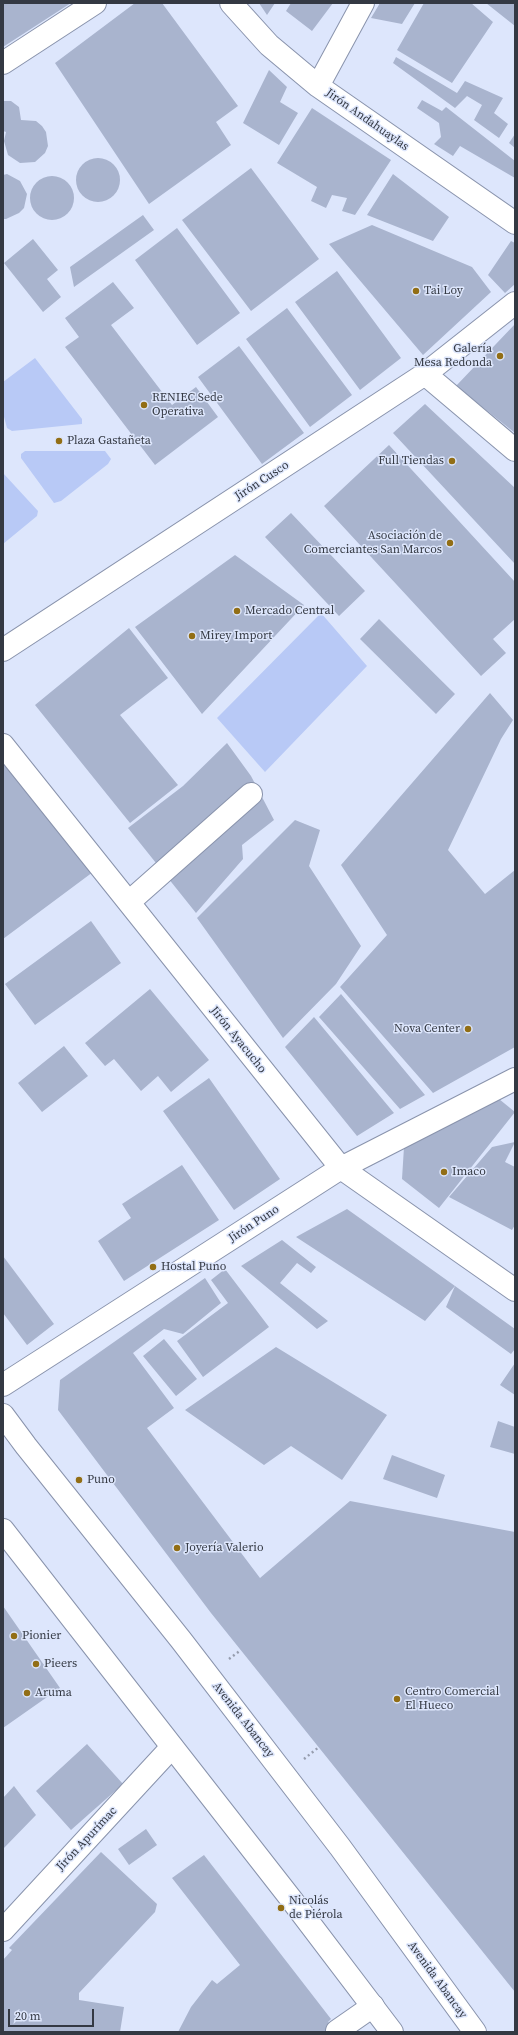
<!DOCTYPE html>
<meta charset="utf-8">
<style>
body{margin:0}
#map{position:relative;width:518px;height:2035px;overflow:hidden;background:#dde6fc;font-family:"Source Serif 4",serif}
canvas{display:block}
.frame{position:absolute;inset:0;border:4px solid #343943;pointer-events:none}
.scale{position:absolute;left:8px;top:2009px;width:86px;height:18px;box-sizing:border-box;border:2px solid #343943;border-top:0;padding-left:5px;font-size:12px;line-height:14px;white-space:nowrap;color:#343943;-webkit-text-stroke:3px #dde6fc;paint-order:stroke}
</style>
<div id="map">
<canvas width="518" height="2035"></canvas>
<div class="frame"></div>
<div class="scale">20 m</div>
</div>
<script>
const ctx = document.querySelector('canvas').getContext('2d');
ctx.lineJoin = 'round';
function fill(path, color) {
  ctx.fillStyle = color;
  ctx.fill(path, 'evenodd');
}
function toPath(rows) {
  const path = new Path2D();
  for (const r of rows) {
    if (r.length === 3) {
      path.moveTo(r[0] + r[2], r[1]);
      path.arc(r[0], r[1], r[2], 0, 2 * Math.PI);
      continue;
    }
    path.moveTo(r[0], r[1]);
    for (let i = 2; i < r.length; i += 2) path.lineTo(r[i], r[i + 1]);
  }
  return path;
}
function trace(path, color, width, dash) {
  ctx.strokeStyle = color;
  ctx.lineWidth = width;
  ctx.lineCap = dash ? 'butt' : 'round';
  ctx.setLineDash(dash || []);
  ctx.stroke(path);
}
function drawText(font, color, halo, rows, align = 'center') {
  ctx.font = font + ' "Source Serif 4",serif';
  ctx.lineWidth = 3;
  ctx.setLineDash([]);
  ctx.textBaseline = 'middle';
  ctx.strokeStyle = halo;
  ctx.fillStyle = color;
  for (const [text, x, y, turn = 0] of rows) {
    ctx.save();
    ctx.translate(x, y);
    ctx.rotate((+turn || 0) * Math.PI / 180);
    ctx.textAlign = isNaN(turn) ? turn : align;
    if (halo) ctx.strokeText(text, 0, 0);
    ctx.fillText(text, 0, 0);
    ctx.restore();
  }
}
fill(toPath([
 [35,358,82,419,82,424,12,431,7,428,3,413,3,382],
 [25,451,105,451,111,459,108,464,61,501,54,503,21,458,21,454],
 [3,473,38,511,37,516,3,544],
 [321,613,367,666,265,772,217,718]
]), '#b8c9f6');
fill(toPath([
 [3,3,71,3,3,47],
 [135,3,162,3,238,106,216,122,231,145,149,204,55,63],
 [259,3,275,3,267,15],
 [291,3,333,3,312,31,286,11],
 [380,3,415,3,402,24,371,18],
 [424,3,471,3,493,22,452,83,397,50],
 [486,3,515,3,515,26],
 [396,57,457,93,465,81,503,98,494,113,508,124,499,138,474,120,482,105,467,96,455,108,393,63],
 [269,70,287,87,280,102,298,113,279,145,243,123],
 [422,100,442,111,446,107,515,161,515,178,460,146,453,156,434,144,441,137,439,123,417,108],
 [3,101,11,101,19,107,21,120,36,121,42,126,46,132,48,146,45,153,35,162,20,163,8,155,4,141,6,132,3,131],
 [312,108,391,160,355,215,342,211,347,198,332,195,326,208,311,201,317,187,277,163],
 [515,134,515,148,509,143],
 [98,180,22],
 [251,168,319,259,251,311,182,220],
 [7,174,20,181,27,194,24,208,19,213,6,219,3,219,3,175],
 [393,174,449,217,433,241,367,215],
 [52,198,22],
 [143,215,154,230,74,287,70,267],
 [372,225,472,267,491,292,423,355,329,244],
 [177,228,240,313,197,345,135,260],
 [33,239,58,270,47,279,61,297,43,312,4,263],
 [511,241,515,243,515,284,505,293,488,275],
 [337,271,401,358,360,390,295,302],
 [113,282,134,308,111,325,172,405,196,387,218,417,155,465,65,347,79,337,65,318],
 [287,308,352,395,310,427,246,339],
 [515,324,515,433,456,386],
 [239,346,304,433,262,464,198,377],
 [425,404,515,488,515,564,393,433],
 [389,445,515,582,515,619,493,639,506,653,481,676,324,506],
 [291,513,365,591,339,616,265,537],
 [235,555,304,605,202,714,135,627],
 [379,619,455,694,436,714,360,639],
 [129,628,168,678,120,715,178,785,130,823,35,705],
 [490,693,513,720,501,739,448,850,485,894,515,870,515,1047,433,1093,340,987,387,935,341,865],
 [227,743,251,776,274,820,242,845,243,859,196,913,128,828,183,786],
 [3,749,93,872,3,939],
 [295,820,320,830,309,866,361,946,336,984,283,1038,197,918],
 [91,921,121,963,35,1025,5,984],
 [150,989,209,1060,171,1092,158,1076,141,1091,114,1059,105,1066,85,1043],
 [341,994,425,1095,400,1109,319,1017],
 [314,1017,394,1113,357,1136,285,1047],
 [64,1046,88,1076,42,1112,18,1083],
 [209,1078,280,1179,234,1210,163,1111],
 [499,1099,515,1112,439,1208,402,1179,404,1147],
 [515,1142,505,1162,515,1167,515,1225,512,1230,449,1197,492,1147],
 [182,1165,219,1220,124,1281,98,1241,131,1218,122,1204],
 [347,1209,455,1286,425,1321,296,1237],
 [282,1240,316,1267,311,1273,297,1263,280,1283,328,1321,317,1329,241,1266],
 [3,1256,54,1324,27,1345,3,1313],
 [225,1269,269,1327,203,1377,177,1341,228,1303,211,1280],
 [205,1278,221,1303,183,1334,164,1329,133,1353,174,1408,147,1428,260,1578,350,1501,515,1532,515,1992,211,1613,58,1410,60,1380],
 [455,1286,515,1329,515,1349,511,1354,446,1307],
 [164,1339,197,1379,176,1396,143,1356],
 [276,1347,387,1415,342,1480,291,1446,264,1465,185,1410],
 [515,1363,515,1395,500,1385],
 [498,1421,515,1427,515,1454,490,1447],
 [392,1455,445,1475,437,1498,383,1479],
 [3,1606,60,1688,3,1728],
 [87,1744,123,1784,71,1830,36,1791],
 [14,1786,36,1815,3,1849,3,1798],
 [146,1829,157,1845,129,1865,118,1849],
 [101,1852,157,1904,155,1912,79,1993,79,2000,124,2007,120,2032,3,2032,3,1960,12,1950,9,1948],
 [204,1855,331,2019,328,2022,338,2032,178,2032,191,2007,212,1980,217,1984,240,1965,172,1878]
]), '#a9b4ce');
const minor = toPath([
 [231,3,269,45,318,86,515,223],
 [3,63,95,3],
 [318,86,363,3],
 [425,374,515,450],
 [3,650,425,374,515,303],
 [3,745,341,1168,515,1290],
 [129,902,251,794],
 [3,1385,341,1168,515,1079],
 [3,1930,172,1747],
 [337,2031,373,2006]
]);
const major = toPath([
 [3,1415,26,1446,181,1640,340,1847,475,2032],
 [3,1530,291,1899,392,2032]
]);
trace(minor, '#8993ac', 24);
trace(major, '#8993ac', 24);
trace(toPath([
 [229,1659,241,1650],
 [304,1759,319,1747]
]), '#969dae', 2.5, [2, 3]);
trace(minor, '#fff', 22);
trace(major, '#fff', 22);
for (const [x, y, r, color] of [
 [416,291,4,"#926e15"],
 [500,356,4,"#926e15"],
 [144,405,4,"#926e15"],
 [59,441,4,"#926e15"],
 [452,461,4,"#926e15"],
 [450,543,4,"#926e15"],
 [237,611,4,"#926e15"],
 [192,636,4,"#926e15"],
 [468,1029,4,"#926e15"],
 [444,1172,4,"#926e15"],
 [153,1267,4,"#926e15"],
 [79,1480,4,"#926e15"],
 [177,1548,4,"#926e15"],
 [14,1636,4,"#926e15"],
 [36,1664,4,"#926e15"],
 [27,1693,4,"#926e15"],
 [397,1699,4,"#926e15"],
 [281,1908,4,"#926e15"]
]) {
  const dot = new Path2D();
  dot.arc(x, y, r, 0, 2 * Math.PI);
  ctx.fillStyle = color;
  ctx.fill(dot);
  trace(dot, '#dde6fc', 1.5);
}
drawText('12px', '#343943', '#dde6fc', [
 ["Jirón Andahuaylas",367,120,35],
 ["Jirón Cusco",262,481,-33],
 ["Jirón Ayacucho",238,1040,51],
 ["Jirón Puno",254,1224,-33],
 ["Avenida Abancay",243,1720,52],
 ["Jirón Apurímac",87,1839,-47],
 ["Avenida Abancay",437,1980,54]
]);
drawText('12px', '#343943', '#dde6fc', [
 ["Tai Loy",424,291],
 ["Galería",492,349,"right"],
 ["Mesa Redonda",492,363,"right"],
 ["RENIEC Sede",152,398],
 ["Operativa",152,412],
 ["Plaza Gastañeta",67,441],
 ["Full Tiendas",444,461,"right"],
 ["Asociación de",442,536,"right"],
 ["Comerciantes San Marcos",442,550,"right"],
 ["Mercado Central",245,611],
 ["Mirey Import",200,636],
 ["Nova Center",460,1029,"right"],
 ["Imaco",452,1172],
 ["Hostal Puno",161,1267],
 ["Puno",87,1480],
 ["Joyería Valerio",185,1548],
 ["Pionier",22,1636],
 ["Pieers",44,1664],
 ["Centro Comercial",405,1692],
 ["El Hueco",405,1706],
 ["Aruma",35,1693],
 ["Nicolás",289,1901],
 ["de Piérola",289,1915]
], 'left');
</script>
